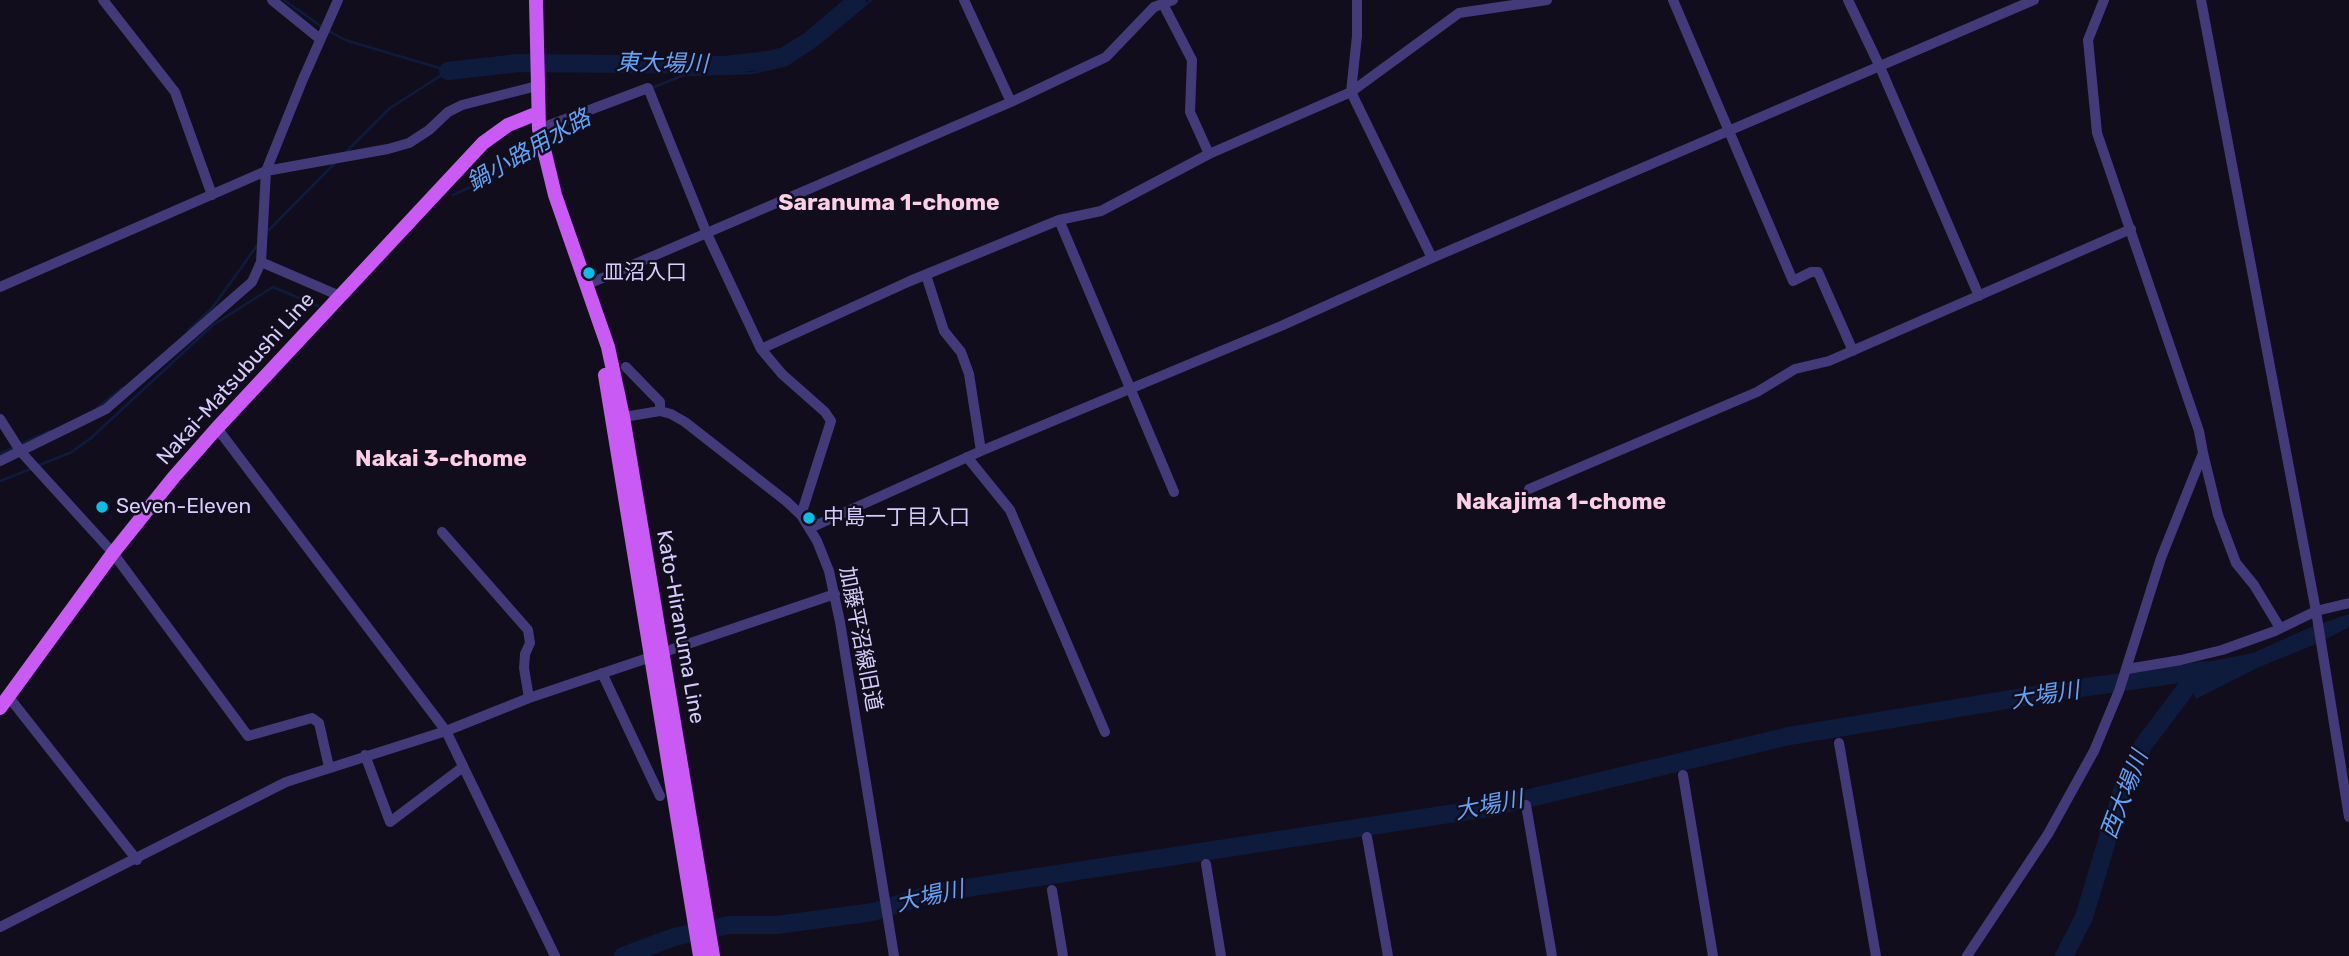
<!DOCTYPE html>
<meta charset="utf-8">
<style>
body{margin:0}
canvas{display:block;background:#110d1d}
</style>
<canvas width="2349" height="956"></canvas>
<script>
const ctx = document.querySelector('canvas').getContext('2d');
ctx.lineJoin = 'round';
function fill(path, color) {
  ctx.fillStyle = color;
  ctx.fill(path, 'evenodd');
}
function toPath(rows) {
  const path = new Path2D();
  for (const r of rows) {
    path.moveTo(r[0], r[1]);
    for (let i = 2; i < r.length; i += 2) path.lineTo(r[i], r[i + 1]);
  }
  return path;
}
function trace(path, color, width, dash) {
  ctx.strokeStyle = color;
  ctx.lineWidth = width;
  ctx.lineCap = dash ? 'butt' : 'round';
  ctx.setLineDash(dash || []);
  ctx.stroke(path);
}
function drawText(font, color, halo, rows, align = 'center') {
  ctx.font = font + ' Rubik,"Noto Sans JP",sans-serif';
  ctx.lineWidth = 5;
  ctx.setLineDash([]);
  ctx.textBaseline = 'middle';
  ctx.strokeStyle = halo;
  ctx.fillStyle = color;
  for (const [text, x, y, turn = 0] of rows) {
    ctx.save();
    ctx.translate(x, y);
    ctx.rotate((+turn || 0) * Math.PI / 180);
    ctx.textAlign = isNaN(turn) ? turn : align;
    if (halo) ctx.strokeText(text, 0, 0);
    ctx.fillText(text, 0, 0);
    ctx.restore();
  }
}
fill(toPath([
 [2349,614,2349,627,2316,644,2257,668,2196,699,2181,667,2253,653,2311,627]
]), '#0e1b3c');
trace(toPath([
 [284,0,321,26],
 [327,30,345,40,446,70],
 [652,88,684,75,752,73,787,65,823,40,871,0],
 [548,137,569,123],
 [345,153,390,108,448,71],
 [453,195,492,177,536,144],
 [266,233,335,163],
 [188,331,213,307,258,244],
 [97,408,122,388],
 [21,444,50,431],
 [0,454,15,447],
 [39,465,70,453,91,438,213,325,273,287,318,306],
 [0,481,33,468]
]), '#0e1b3c', 2.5);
trace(toPath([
 [448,71,518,63,725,65,768,60,785,56,809,41,857,0],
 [623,956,674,937,729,925,777,925,873,912,934,893,1488,808,1789,736,2066,690,2207,670],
 [2064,956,2084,917,2121,794,2144,744,2197,674,2206,672]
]), '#0e1b3c', 18);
trace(toPath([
 [103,0,175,92,212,195],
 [272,0,320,39],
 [338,0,303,79,266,171,261,262,340,296],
 [964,0,1011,102],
 [1357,0,1357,36,1351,92,1432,258],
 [1673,0,1793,281,1811,272,1818,272,1853,351],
 [1848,0,1880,67,1979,296],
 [2201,0,2316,611,2349,817],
 [1163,4,1192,60,1190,112,1209,154],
 [539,129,648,88,707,234,761,349,782,374,825,412,831,421,801,515],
 [1059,220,1174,492],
 [926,275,944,331,961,352,969,374,981,451],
 [586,285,1011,102,1106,57,1154,7,1173,0],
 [0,287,266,171,388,149,409,143,429,130,448,112,462,105,537,86],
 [761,349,910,281,1059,220,1101,211,1209,154,1351,92,1459,13,1547,0],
 [626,367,660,402,660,411],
 [618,418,660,411,671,414,685,422,786,501,801,515,817,541,829,571,840,622,894,956],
 [0,419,21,452,113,553,248,736,312,718,319,723,329,767],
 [217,428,446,731,555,956],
 [2203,453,2218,515,2236,563,2254,585,2280,628],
 [967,457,1010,510,1105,732],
 [0,461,106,409,252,282,261,262],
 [1529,489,1757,392,1795,369,1829,361,2131,229],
 [810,528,981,451,1281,326,1432,258,2034,0],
 [442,532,528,630,530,643,525,654,524,668,529,698],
 [664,652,835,594],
 [2127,669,2181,660,2222,650,2275,631,2316,611,2349,603],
 [602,673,660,796],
 [8,696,137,860],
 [1839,743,1876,956],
 [365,755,390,822,463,767],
 [1683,775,1713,956],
 [1526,805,1552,956],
 [1367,837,1388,956],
 [1206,864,1221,956],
 [1052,890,1063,956],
 [0,927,286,782,446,731,529,698,651,657],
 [1967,956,2048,834,2094,751,2119,691,2161,558,2203,453,2199,431,2097,133,2088,40,2104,0]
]), '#433b79', 10);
trace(toPath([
 [536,0,539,129,555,195,608,347,623,417,713,956],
 [605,375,700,956],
 [0,708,113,553,173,478,217,428,483,143,508,125,538,113]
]), '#c95bf4', 14);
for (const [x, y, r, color] of [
 [589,273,7,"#0fbce5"],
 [102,507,7,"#0fbce5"],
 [809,518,7,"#0fbce5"]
]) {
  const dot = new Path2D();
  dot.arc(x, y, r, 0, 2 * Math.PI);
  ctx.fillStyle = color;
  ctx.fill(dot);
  trace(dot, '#110d1d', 2.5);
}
drawText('21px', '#d6cdfc', '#110d1d', [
 ["皿沼入口",603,273],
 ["Seven-Eleven",116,507],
 ["中島一丁目入口",823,518]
], 'left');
drawText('21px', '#d6cdfc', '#110d1d', [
 ["Nakai-Matsubushi Line",236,379,-48],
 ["Kato-Hiranuma Line",680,627,80],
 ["加藤平沼線旧道",860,639,79]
]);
drawText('italic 23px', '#62a3f5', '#110d1d', [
 ["東大場川",662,64,1],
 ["鍋小路用水路",529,151,-30],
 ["大場川",2045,696,-9],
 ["西大場川",2125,795,-69],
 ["大場川",1489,806,-11],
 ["大場川",930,897,-13]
]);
drawText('bold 23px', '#fccfe7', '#110d1d', [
 ["Saranuma 1-chome",889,203],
 ["Nakai 3-chome",441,459],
 ["Nakajima 1-chome",1561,502]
]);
</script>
